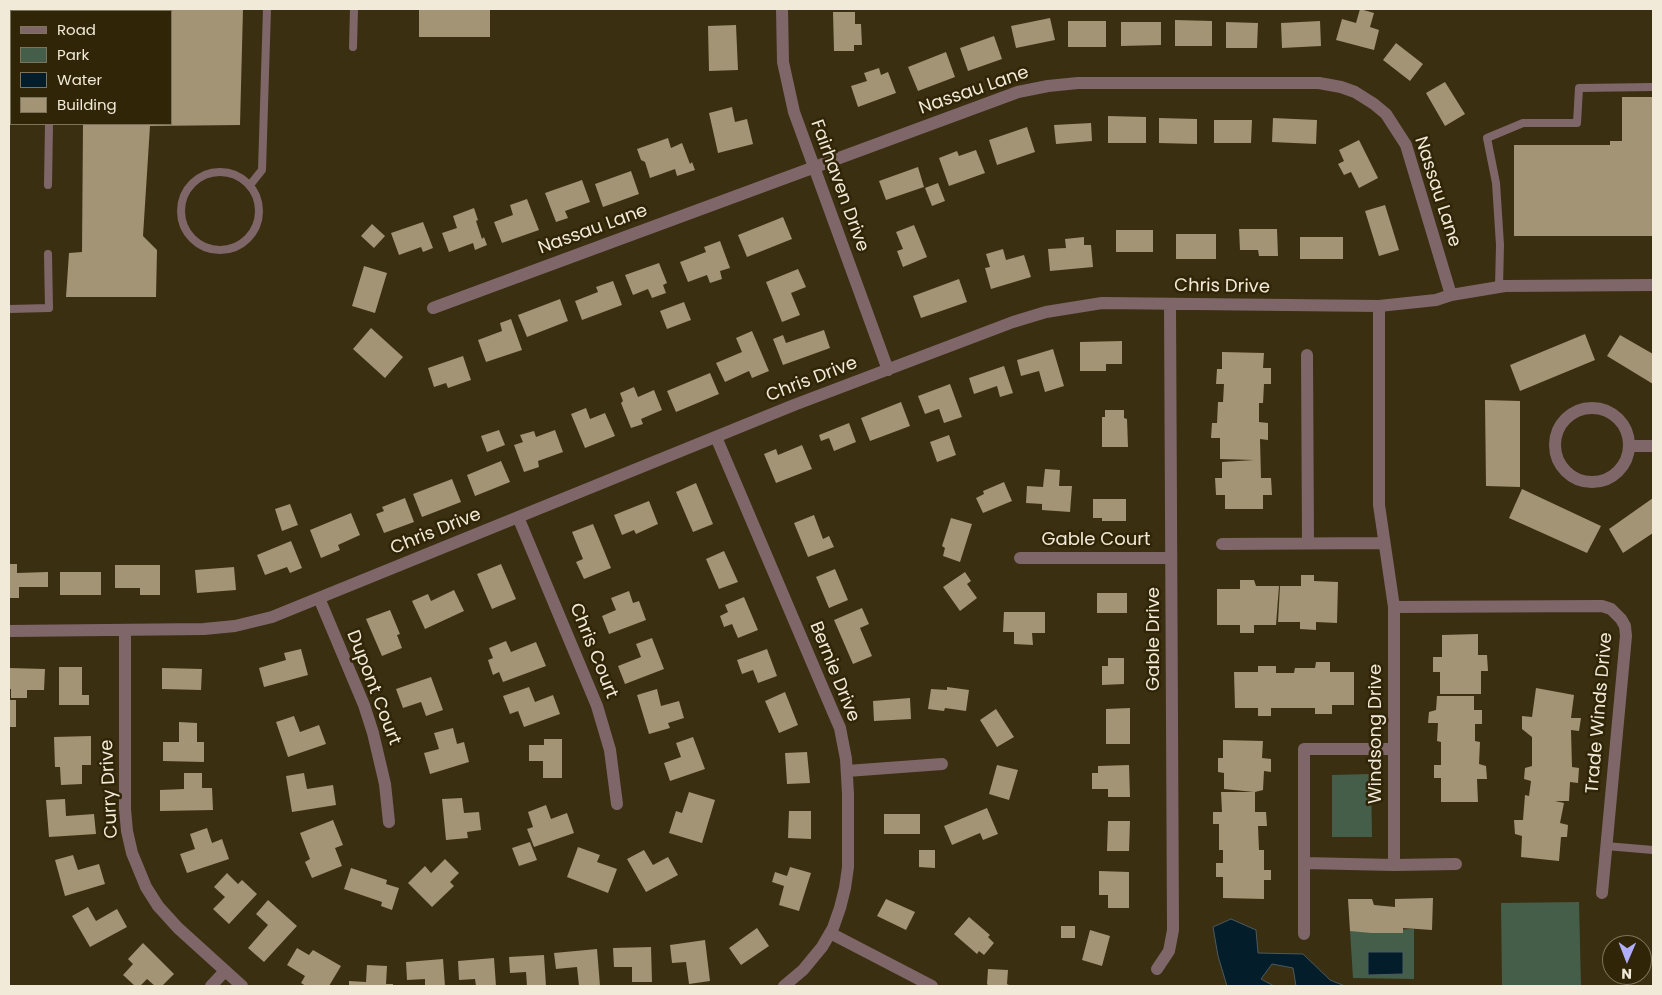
<!DOCTYPE html>
<style>
body{margin:0}
#map{position:relative;width:1662px;height:995px;overflow:hidden;background:#3b2f12;font-family:Poppins,sans-serif}
canvas{display:block}
.frame{position:absolute;inset:0;border:10px solid #f1ead9;pointer-events:none}
.legend{position:absolute;left:10px;top:10px;width:162px;height:115px;box-sizing:border-box;background:#312507;border:1px solid #7e745b;margin:0;padding:6px 9px;list-style:none;font-size:15px;color:#f1ead9}
.legend li{display:flex;align-items:center;gap:10px;height:25px}
.legend b{width:25px;border:1px solid #7e745b}
.north{position:absolute;left:1602px;top:935px;width:50px;height:50px;box-sizing:border-box;background:#312507;border:1px solid #7e745b;border-radius:50%;rotate:181deg;font-size:14px;font-weight:700;line-height:20px;text-align:center;color:#f1ead9}
.north::after{content:'';display:block;margin:auto;width:18px;height:22px;background:#b0aefa;clip-path:polygon(50% 0,100% 100%,50% 72%,0 100%)}
</style>
<div id="map">
<canvas width="1662" height="995"></canvas>
<div class="frame"></div>
<ul class="legend">
<li><b style="height:6px;background:#7f6769"></b>Road</li>
<li><b style="height:14px;background:#455e4a"></b>Park</li>
<li><b style="height:14px;background:#041d2b"></b>Water</li>
<li><b style="height:14px;background:#a29474"></b>Building</li>
</ul>
<div class="north">N</div>
</div>
<script>
const ctx = document.querySelector('canvas').getContext('2d');
ctx.lineJoin = 'round';
function fill(path, color) {
  ctx.fillStyle = color;
  ctx.fill(path, 'evenodd');
}
function toPath(rows) {
  const path = new Path2D();
  for (const r of rows) {
    if (r.length === 3) {
      path.moveTo(r[0] + r[2], r[1]);
      path.arc(r[0], r[1], r[2], 0, 2 * Math.PI);
      continue;
    }
    path.moveTo(r[0], r[1]);
    for (let i = 2; i < r.length; i += 2) path.lineTo(r[i], r[i + 1]);
  }
  return path;
}
function trace(path, color, width, dash) {
  ctx.strokeStyle = color;
  ctx.lineWidth = width;
  ctx.lineCap = dash ? 'butt' : 'round';
  ctx.setLineDash(dash || []);
  ctx.stroke(path);
}
function drawText(font, color, halo, rows, align = 'center') {
  ctx.font = font + ' Poppins,sans-serif';
  ctx.lineWidth = 5;
  ctx.setLineDash([]);
  ctx.textBaseline = 'middle';
  ctx.strokeStyle = halo;
  ctx.fillStyle = color;
  for (const [text, x, y, turn = 0] of rows) {
    ctx.save();
    ctx.translate(x, y);
    ctx.rotate((+turn || 0) * Math.PI / 180);
    ctx.textAlign = isNaN(turn) ? turn : align;
    if (halo) ctx.strokeText(text, 0, 0);
    ctx.fillText(text, 0, 0);
    ctx.restore();
  }
}
fill(toPath([
 [1371,774,1372,837,1332,837,1332,775],
 [1579,902,1581,986,1502,986,1501,903],
 [1414,929,1414,979,1353,978,1350,931]
]), '#455e4a');
const water = toPath([
 [1231,919,1256,930,1258,953,1303,954,1330,980,1345,986,1296,986,1293,968,1272,964,1261,979,1274,986,1227,986,1218,956,1213,927,1231,919],
 [1368,952,1403,952,1403,974,1368,975,1368,952]
]);
fill(water, '#041d2b');
trace(water, '#4b5a5f', 1);
fill(toPath([
 [9,9,243,9,240,125,150,126,143,236,157,250,156,297,66,297,69,253,82,252,83,124,171,124,171,11,11,11,11,38,9,38],
 [419,9,490,9,490,37,419,37],
 [1360,9,1374,13,1370,27,1379,30,1374,50,1336,40,1342,19,1356,23],
 [833,12,855,12,855,24,861,24,862,45,854,45,854,51,834,51],
 [1050,18,1055,40,1016,48,1011,26],
 [1175,20,1212,21,1212,46,1175,46],
 [1068,21,1106,21,1106,47,1068,47],
 [1320,21,1321,46,1282,48,1281,23],
 [1121,22,1161,22,1161,45,1121,46],
 [1226,22,1258,23,1257,48,1226,48],
 [736,25,738,70,709,71,708,26],
 [994,36,1002,59,968,71,960,48],
 [1396,43,1423,64,1410,81,1383,60],
 [946,52,955,77,918,91,908,67],
 [879,68,881,75,888,72,896,93,858,107,851,86,867,81,864,73],
 [1445,82,1465,114,1445,126,1426,93],
 [1622,97,1653,97,1653,236,1514,236,1514,145,1610,145,1610,141,1622,141],
 [732,107,735,122,747,119,753,144,718,153,709,113],
 [1108,116,1146,117,1146,143,1108,143],
 [1159,118,1197,119,1197,144,1159,143],
 [1273,118,1317,120,1316,144,1272,142],
 [1214,120,1252,120,1251,143,1214,143],
 [1091,123,1092,141,1056,144,1054,125],
 [1027,127,1035,152,997,165,989,140],
 [668,138,671,148,682,143,690,164,692,162,695,170,677,176,675,169,650,178,645,162,641,160,637,149],
 [1359,140,1378,178,1359,188,1351,172,1344,175,1338,164,1344,161,1339,150],
 [976,150,985,173,949,186,939,158,957,151,959,156],
 [918,167,924,187,886,200,879,181],
 [631,171,639,194,603,207,595,184],
 [582,180,590,202,565,211,568,218,556,222,545,193],
 [938,183,945,201,932,206,925,188],
 [527,199,539,230,502,243,494,222,513,215,510,205],
 [1385,205,1399,250,1379,256,1365,211],
 [474,208,478,220,476,221,482,239,484,237,487,245,475,250,473,243,449,252,442,233,457,228,453,216],
 [783,217,792,239,747,257,738,235],
 [423,222,433,248,423,252,421,247,399,255,391,233],
 [372,224,385,236,374,248,361,236],
 [914,225,927,257,903,267,897,251,903,249,896,232],
 [1239,229,1277,229,1278,256,1259,256,1258,250,1240,250],
 [1116,230,1153,230,1153,252,1116,252],
 [1176,234,1216,234,1216,259,1176,259],
 [1084,237,1084,245,1091,245,1093,267,1050,271,1048,249,1066,248,1065,239],
 [1300,237,1343,237,1343,259,1300,259],
 [720,241,730,268,720,271,722,279,710,283,707,275,688,282,680,262,706,252,704,247],
 [1003,249,1006,260,1024,255,1031,277,991,289,985,268,990,267,986,254],
 [659,263,667,283,663,285,666,293,652,298,648,289,633,295,625,275],
 [364,266,387,273,375,313,352,306],
 [798,269,806,287,791,293,800,315,782,322,766,282],
 [959,279,967,302,921,318,913,296],
 [613,281,622,305,582,320,575,301,598,292,596,287],
 [560,299,568,321,527,337,518,315],
 [684,302,691,320,667,329,660,311],
 [511,319,522,350,486,362,478,340,502,331,500,323],
 [371,328,403,357,385,378,353,349],
 [824,330,830,348,783,365,773,339,783,335,786,343],
 [752,331,769,371,752,378,749,371,725,382,716,363,742,352,736,338],
 [1585,334,1595,360,1520,391,1510,365],
 [1620,335,1653,354,1653,384,1607,356],
 [1122,341,1122,364,1106,364,1106,371,1080,371,1080,342],
 [1053,349,1064,386,1045,392,1039,371,1021,376,1017,360],
 [1222,352,1264,353,1263,368,1271,368,1271,384,1264,384,1263,403,1259,403,1259,422,1268,423,1268,440,1260,439,1261,478,1271,478,1272,495,1263,495,1263,509,1225,509,1225,495,1216,495,1215,478,1222,478,1222,462,1254,460,1220,459,1220,438,1211,438,1212,423,1217,423,1218,402,1223,402,1224,384,1216,384,1217,369,1222,369],
 [463,356,471,380,448,388,446,383,434,387,428,368],
 [1004,366,1013,393,1000,397,997,386,974,394,969,378],
 [710,373,719,394,676,412,667,391],
 [950,384,962,417,944,423,939,409,925,414,918,396],
 [634,387,638,397,654,390,662,410,641,419,643,424,631,428,621,403,623,401,620,393],
 [1485,400,1520,401,1520,487,1486,486],
 [901,402,910,426,870,441,861,418],
 [586,408,590,419,605,413,615,436,585,448,571,414],
 [1105,410,1124,410,1124,418,1127,419,1128,447,1102,447,1102,417,1105,417],
 [849,423,856,442,834,451,829,438,821,441,819,435],
 [499,430,505,445,487,452,481,436],
 [555,430,563,452,538,461,539,467,524,472,514,445,523,442,520,435,534,431,536,437],
 [949,435,956,455,937,462,930,442],
 [802,445,812,469,776,483,764,454,776,449,778,455],
 [501,461,510,482,475,496,467,475],
 [1045,469,1060,470,1059,486,1072,486,1070,512,1042,510,1042,504,1026,503,1027,486,1043,487],
 [452,479,461,502,422,517,413,494],
 [1004,482,1012,501,983,513,976,498,984,494,983,491],
 [696,483,713,524,693,532,676,492],
 [1522,489,1601,526,1587,553,1509,518],
 [405,498,414,522,384,533,376,514,384,511,382,507],
 [1653,498,1653,533,1623,553,1609,529],
 [1093,499,1126,499,1126,521,1102,521,1102,518,1093,518],
 [649,501,658,524,636,534,634,530,622,535,614,515],
 [290,504,298,525,282,531,275,509],
 [351,513,360,535,338,545,340,550,321,558,310,530],
 [814,515,823,539,829,536,834,547,808,557,794,523],
 [951,518,972,524,960,562,943,556,945,548,942,546],
 [593,524,611,568,584,579,576,562,583,559,572,532],
 [291,541,302,568,290,573,287,567,265,575,257,555],
 [724,551,738,582,719,589,706,559],
 [9,564,17,564,17,573,48,572,48,587,19,587,19,598,9,598],
 [501,564,516,599,492,609,477,574],
 [115,565,160,565,160,595,140,595,140,588,115,588],
 [234,567,236,590,197,593,195,570],
 [835,569,848,600,829,608,816,577],
 [60,572,101,572,101,595,60,595],
 [965,572,971,581,967,584,977,598,960,611,943,587],
 [1301,575,1314,575,1314,581,1338,582,1337,623,1316,622,1316,630,1300,629,1300,622,1278,622,1280,586,1301,586],
 [1240,580,1254,580,1256,586,1279,586,1276,625,1254,625,1254,633,1240,633,1240,625,1217,625,1217,589,1240,589],
 [454,590,464,611,425,629,412,601,428,594,431,601],
 [629,591,633,603,639,601,646,620,609,634,602,616,616,610,611,598],
 [1097,593,1127,593,1127,613,1097,613],
 [744,597,758,630,738,638,732,624,724,627,720,616,728,612,725,605],
 [862,608,869,624,860,628,872,656,853,664,834,620],
 [390,610,400,634,397,635,402,648,382,656,366,619],
 [1004,612,1045,612,1045,633,1032,633,1033,645,1014,644,1014,632,1003,632],
 [1478,634,1478,655,1487,655,1488,671,1481,671,1481,694,1440,694,1440,672,1433,672,1433,657,1442,657,1442,635],
 [652,638,664,669,625,684,618,666,641,657,636,644],
 [506,641,511,652,536,642,546,666,503,682,499,672,493,675,488,660,493,658,489,648],
 [301,649,308,675,264,687,259,668,286,660,284,653],
 [767,649,777,676,758,683,753,670,742,674,737,660],
 [1108,658,1124,658,1124,684,1102,685,1102,666,1108,666],
 [1316,662,1330,662,1330,672,1354,672,1354,705,1332,705,1332,714,1315,714,1315,708,1271,708,1271,716,1258,716,1258,708,1235,708,1234,672,1258,672,1258,666,1276,666,1276,673,1294,673,1295,668,1315,668],
 [59,667,82,667,82,695,89,695,89,705,59,705],
 [9,668,45,669,44,690,27,690,27,698,11,698,11,689,9,689],
 [162,668,202,669,201,690,162,689],
 [431,677,443,710,426,716,421,702,403,708,396,689],
 [529,687,535,702,553,695,560,714,524,727,518,711,510,714,503,696],
 [947,687,969,690,966,711,945,708,944,711,928,709,931,689,947,690],
 [1536,688,1574,695,1571,718,1581,718,1579,731,1571,730,1572,767,1579,768,1578,783,1570,782,1569,801,1555,801,1564,803,1560,823,1568,825,1567,837,1561,837,1559,861,1521,857,1522,836,1515,834,1514,820,1523,820,1525,795,1529,796,1531,781,1524,779,1525,768,1532,766,1532,737,1522,729,1522,716,1532,717],
 [657,689,661,706,679,701,684,718,668,723,670,728,649,734,637,695],
 [785,692,798,725,779,733,765,701],
 [1437,696,1474,696,1474,710,1482,710,1482,724,1475,724,1475,741,1480,742,1479,764,1486,766,1487,779,1477,779,1478,802,1441,802,1441,778,1434,778,1434,765,1441,765,1441,742,1437,741,1438,723,1428,723,1429,712,1436,710],
 [910,698,911,719,874,721,873,701],
 [9,700,16,700,16,727,9,727],
 [1130,708,1130,744,1106,744,1106,709],
 [996,709,1014,737,997,747,980,720],
 [294,716,300,732,319,725,326,744,288,757,276,722],
 [179,722,197,723,197,742,204,742,204,762,163,761,163,742,179,742],
 [453,728,457,744,464,742,469,762,430,774,424,753,439,749,434,733],
 [91,736,91,765,82,765,82,784,61,785,60,767,55,767,54,737],
 [693,737,705,769,670,781,664,763,681,757,676,743],
 [544,739,562,739,562,778,543,778,543,761,529,761,529,745,544,745],
 [1223,740,1263,741,1262,758,1271,759,1271,772,1264,771,1263,790,1255,792,1255,812,1266,812,1267,826,1258,826,1259,850,1264,850,1264,870,1271,870,1271,880,1264,880,1264,899,1223,898,1223,877,1216,877,1216,863,1223,863,1223,850,1219,850,1219,824,1213,824,1213,812,1222,812,1221,792,1254,792,1224,789,1224,773,1218,772,1218,758,1223,758],
 [807,752,810,783,787,784,785,753],
 [997,765,1018,770,1009,800,989,794],
 [1129,765,1130,797,1108,797,1108,789,1092,789,1092,773,1098,773,1098,766],
 [184,773,202,773,202,788,212,788,213,810,160,811,160,790,184,789],
 [304,773,307,789,333,785,336,805,292,812,286,776],
 [689,792,715,800,702,843,669,833,676,811,682,813],
 [462,798,464,813,479,812,481,830,467,832,468,838,446,840,442,799],
 [65,799,66,816,94,814,96,834,49,837,46,800],
 [546,805,551,819,567,813,574,833,534,847,527,829,533,827,528,812],
 [987,808,998,834,983,840,980,833,952,845,944,826],
 [789,811,811,811,811,839,788,838],
 [884,814,920,814,920,834,884,834],
 [333,820,343,845,335,848,342,866,312,878,305,862,310,859,300,833],
 [1108,821,1130,821,1129,851,1107,851],
 [207,828,212,843,222,839,229,859,187,873,180,854,195,849,190,834],
 [530,842,537,860,519,866,512,848],
 [578,847,600,855,597,862,617,869,608,893,567,877],
 [644,850,653,865,668,857,678,875,646,892,627,859],
 [919,850,935,850,935,868,919,867],
 [73,855,78,870,99,864,105,884,65,896,55,860],
 [445,859,459,873,450,882,454,886,432,907,408,883,425,866,431,873],
 [790,867,811,873,799,911,779,905,784,886,772,882,775,872,787,876],
 [351,868,387,880,386,884,399,888,392,910,381,906,382,902,344,889],
 [1099,871,1129,872,1129,908,1108,908,1108,895,1099,895],
 [227,873,238,884,242,880,257,894,229,924,213,909,225,897,214,887],
 [1433,898,1432,930,1403,928,1403,933,1371,933,1350,931,1348,899,1372,899,1374,905,1395,907,1395,899],
 [886,899,915,912,906,930,877,916],
 [268,900,297,926,264,962,248,948,268,925,256,914],
 [88,907,96,921,117,909,127,927,90,947,72,916],
 [969,917,990,935,988,937,994,943,984,955,979,951,977,954,954,934],
 [1061,926,1075,926,1075,938,1061,938],
 [757,928,769,946,741,965,729,948],
 [1090,930,1110,936,1102,966,1082,960],
 [705,940,710,981,689,984,686,962,672,963,670,945],
 [143,943,174,974,162,986,155,986,147,979,140,986,135,986,123,975,133,964,128,959],
 [651,947,652,982,632,982,632,967,614,967,613,948],
 [297,948,309,955,313,950,341,966,329,986,306,986,301,983,305,976,287,965],
 [597,949,600,986,579,986,577,967,556,969,554,953],
 [544,955,546,986,527,986,526,972,510,973,509,957],
 [494,958,496,986,476,986,475,979,459,980,458,961],
 [443,959,445,986,425,986,425,979,407,980,406,962],
 [367,965,387,966,386,984,393,984,393,986,349,986,349,981,366,982],
 [988,969,1008,970,1007,984,1011,986,989,986,987,984]
]), '#a29474');
trace(toPath([
 [353,47,354,9],
 [9,63,11,63],
 [220,211,39],
 [48,185,49,124],
 [250,185,262,170,267,9],
 [1499,287,1500,245,1496,183,1487,138,1523,123,1577,123,1579,88,1653,87],
 [9,309,49,308,48,254],
 [1606,846,1653,850]
]), '#7f6769', 8);
trace(toPath([
 [782,9,783,62,794,112,888,370],
 [1379,306,1379,505,1394,607,1394,865],
 [433,308,1018,92,1048,86,1078,83,1319,83,1341,87,1355,92,1374,104,1386,114,1406,145,1451,295],
 [1307,355,1308,543],
 [1592,445,37],
 [716,437,833,712,840,728,846,759,848,794,848,867,845,888,840,908,833,928,822,947,803,970,784,986],
 [1630,446,1653,446],
 [518,517,597,706,610,750,617,804],
 [1222,544,1383,543],
 [1020,558,1171,558],
 [319,598,364,705,373,733,385,784,389,822],
 [1394,607,1602,606,1611,609,1621,619,1625,626,1626,636,1602,893],
 [125,630,125,809,127,831,132,853,146,887,158,906,178,928,242,986],
 [9,631,204,629,235,626,272,617,794,405,1013,322,1046,312,1102,303,1379,306,1436,300,1451,295,1505,286,1653,285],
 [847,771,942,764],
 [1304,863,1394,865,1456,864],
 [830,933,932,986],
 [1304,934,1304,749,1393,749],
 [1157,969,1169,951,1173,930,1170,304],
 [211,986,225,971]
]), '#7f6769', 12);
drawText('18px', '#f1ead9', '#312507', [
 ["Nassau Lane",974,91,-19],
 ["Fairhaven Drive",839,186,70],
 ["Nassau Lane",1437,192,72],
 ["Nassau Lane",593,230,-20],
 ["Chris Drive",1222,287,1],
 ["Chris Drive",812,380,-21],
 ["Chris Drive",436,532,-22],
 ["Gable Court",1096,540],
 ["Gable Drive",1154,639,-90],
 ["Chris Court",593,651,68],
 ["Bernie Drive",834,672,68],
 ["Dupont Court",373,688,69],
 ["Trade Winds Drive",1600,713,-85],
 ["Windsong Drive",1376,734,-90],
 ["Curry Drive",110,789,-93]
]);
</script>
